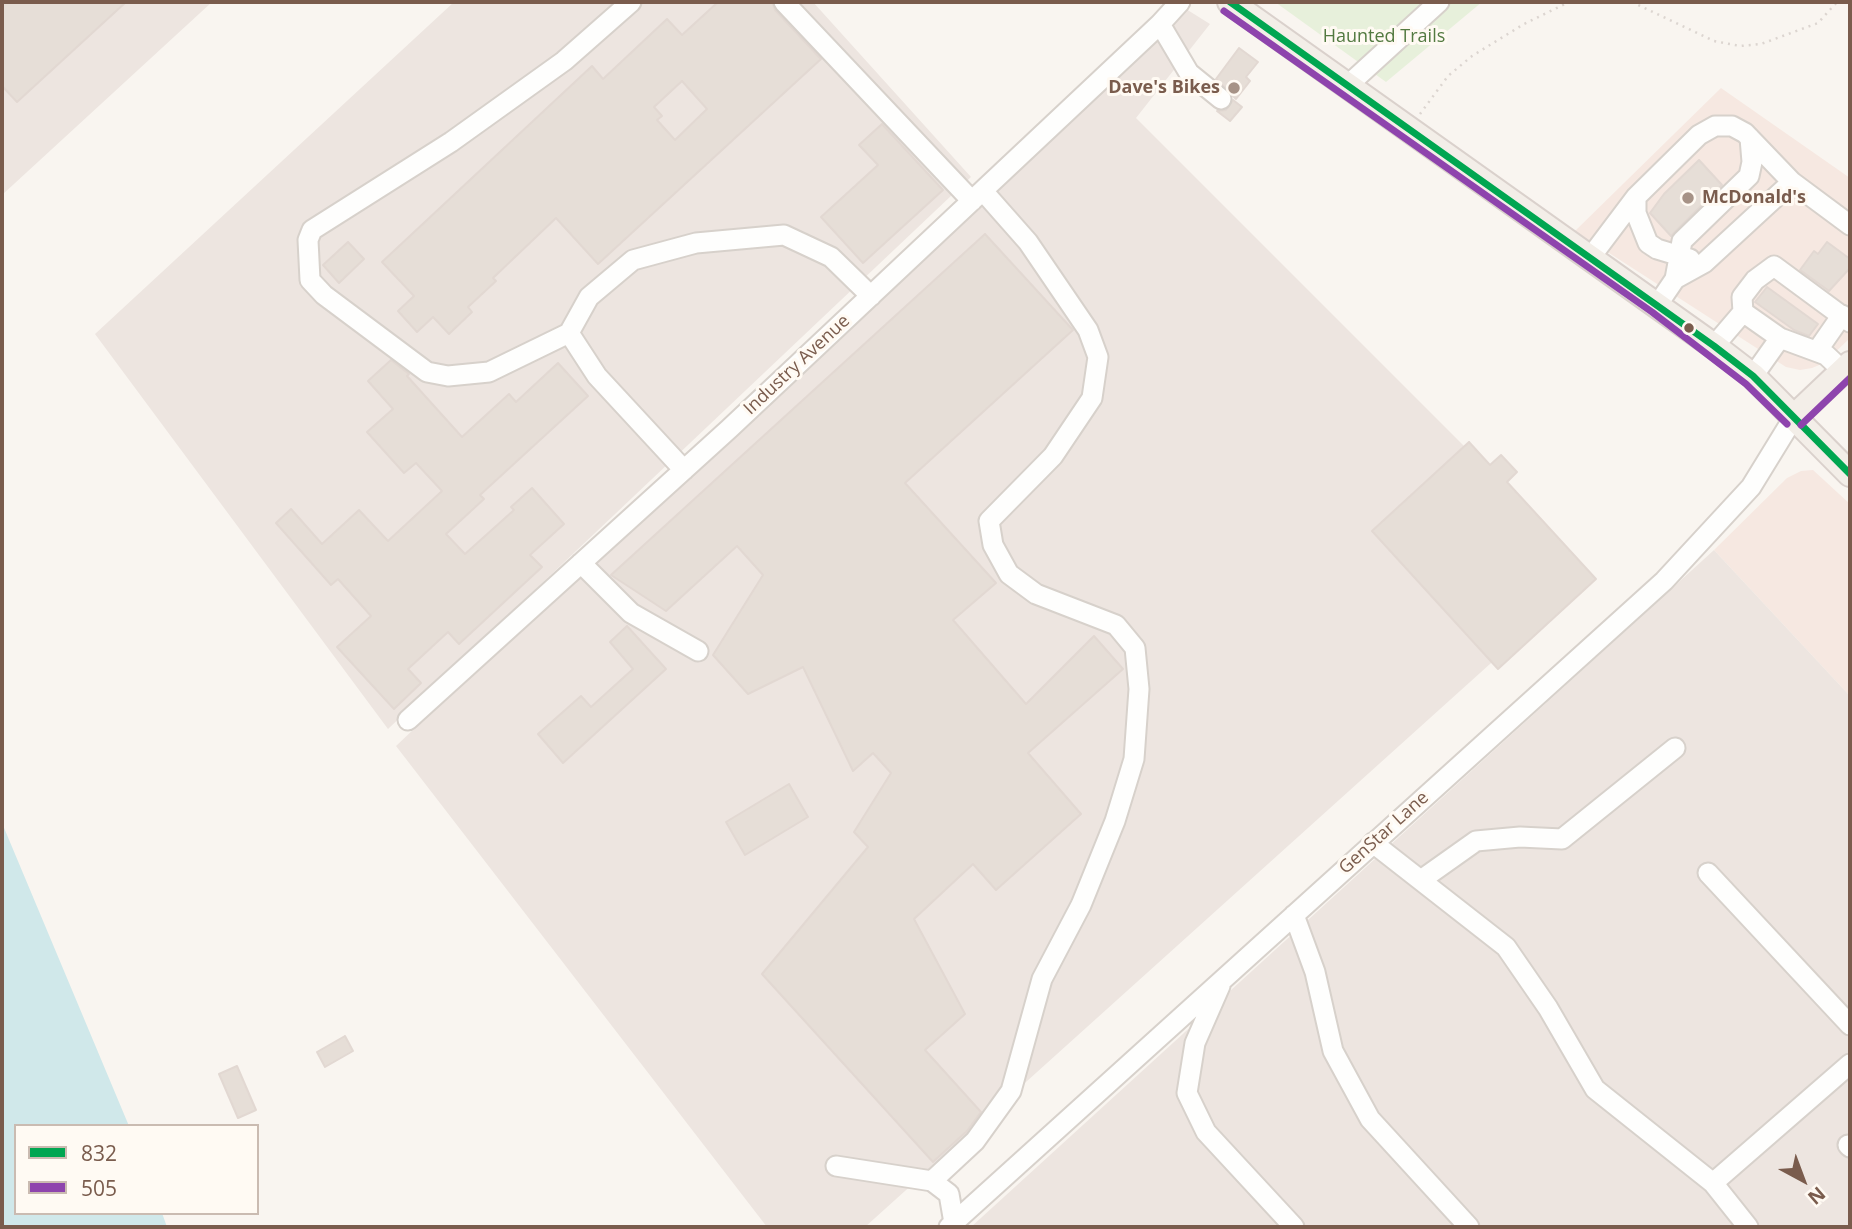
<!DOCTYPE html>
<style>
body{margin:0}
#map{position:relative;width:1852px;height:1229px;overflow:hidden;background:#f9f5f0;font-family:"Open Sans",sans-serif}
canvas{display:block}
.frame{position:absolute;inset:0;border:4px solid #7a5c4d;pointer-events:none}
.legend{position:absolute;left:14px;top:1124px;width:245px;height:91px;box-sizing:border-box;background:#fffaf3;border:2px solid #cabbb1;margin:0;padding:9px 12px;list-style:none;font-size:21px;color:#7a5c4d}
.legend li{display:flex;align-items:center;gap:14px;height:35px}
.legend b{width:35px;border:2px solid #cabbb1}
.north{position:absolute;left:1768px;top:1145px;width:70px;height:70px;-webkit-text-stroke:5px #fffaf3;paint-order:stroke;rotate:139deg;font-size:19px;font-weight:700;line-height:28px;text-align:center;color:#7a5c4d}
.north::after{content:'';display:block;margin:auto;width:24px;height:32px;background:#7a5c4d;clip-path:polygon(50% 0,100% 100%,50% 72%,0 100%)}
</style>
<div id="map">
<canvas width="1852" height="1229"></canvas>
<div class="frame"></div>
<ul class="legend">
<li><b style="height:9px;background:#00a651"></b>832</li>
<li><b style="height:9px;background:#8e44ad"></b>505</li>
</ul>
<div class="north">N</div>
</div>
<script>
const ctx = document.querySelector('canvas').getContext('2d');
ctx.lineJoin = 'round';
function fill(path, color) {
  ctx.fillStyle = color;
  ctx.fill(path, 'evenodd');
}
function toPath(rows) {
  const path = new Path2D();
  for (const r of rows) {
    path.moveTo(r[0], r[1]);
    for (let i = 2; i < r.length; i += 2) path.lineTo(r[i], r[i + 1]);
  }
  return path;
}
function trace(path, color, width, dash) {
  ctx.strokeStyle = color;
  ctx.lineWidth = width;
  ctx.lineCap = dash ? 'butt' : 'round';
  ctx.setLineDash(dash || []);
  ctx.stroke(path);
}
function drawText(font, color, halo, rows, align = 'center') {
  ctx.font = font + ' "Open Sans",sans-serif';
  ctx.lineWidth = 6;
  ctx.setLineDash([]);
  ctx.textBaseline = 'middle';
  ctx.strokeStyle = halo;
  ctx.fillStyle = color;
  for (const [text, x, y, turn = 0] of rows) {
    ctx.save();
    ctx.translate(x, y);
    ctx.rotate((+turn || 0) * Math.PI / 180);
    ctx.textAlign = isNaN(turn) ? turn : align;
    if (halo) ctx.strokeText(text, 0, 0);
    ctx.fillText(text, 0, 0);
    ctx.restore();
  }
}
fill(toPath([
 [1721,88,1850,178,1850,338,1824,363,1812,368,1800,370,1786,367,1575,231],
 [1813,470,1850,504,1850,696,1714,550,1787,478,1801,471]
]), '#f6e8e1');
fill(toPath([
 [2,2,212,2,2,195],
 [454,2,813,2,971,177,388,729,95,334],
 [1178,4,1210,24,1136,118,1591,573,865,1227,767,1227,396,746],
 [1714,550,1850,696,1850,1227,971,1227]
]), '#ede5e0');
fill(toPath([
 [1275,2,1482,2,1386,82]
]), '#e7f0db');
fill(toPath([
 [2,823,129,1126,16,1126,16,1213,162,1213,167,1227,2,1227]
]), '#d0e8ea');
const building = toPath([
 [2,2,126,2,17,102,2,86,2,2],
 [718,2,772,2,775,10,821,59,598,264,556,218,493,278,496,281,468,307,472,312,449,334,433,317,417,332,398,311,414,296,382,262,592,66,603,79,667,19,682,35,718,2],
 [682,81,707,109,675,140,657,120,662,116,654,107,682,81],
 [1239,48,1258,62,1246,77,1250,81,1236,99,1216,79,1239,48],
 [1233,100,1242,107,1230,121,1217,111,1226,110,1233,100],
 [882,124,943,190,863,263,821,217,878,165,859,145,882,124],
 [1699,160,1722,185,1671,236,1650,213,1664,194,1699,160],
 [985,234,1073,330,905,483,996,583,953,620,1026,704,1094,636,1123,669,1028,753,1081,814,996,890,973,864,914,919,965,1014,925,1050,981,1112,967,1131,933,1162,762,974,868,847,854,832,891,773,873,753,853,771,803,667,748,694,713,655,763,575,737,546,666,611,611,575,985,234],
 [348,242,364,259,339,283,323,265,348,242],
 [1827,242,1850,259,1850,268,1829,291,1800,270,1814,251,1818,254,1827,242],
 [1767,287,1818,324,1809,336,1794,330,1755,302,1767,287],
 [391,360,409,374,407,376,462,437,509,394,516,402,558,363,588,396,480,495,484,499,446,534,465,554,514,510,511,507,532,488,564,524,530,555,542,567,459,644,448,632,408,669,421,683,394,709,337,647,371,616,338,579,331,585,276,523,291,509,322,544,359,510,388,541,442,491,416,463,404,473,367,432,393,409,368,381,391,360],
 [1469,442,1490,465,1501,455,1517,472,1507,482,1596,579,1498,669,1372,531,1469,442],
 [627,626,666,669,563,763,538,734,581,696,591,707,633,669,610,642,627,626],
 [789,784,808,817,745,855,726,822,789,784],
 [345,1036,353,1051,325,1067,317,1052,345,1036],
 [237,1066,256,1110,238,1118,219,1074,237,1066]
]);
fill(building, '#e6ded7');
trace(building, '#e2d8d2', 2);
const minor = toPath([
 [784,2,972,201],
 [1160,24,1189,73,1221,99],
 [1347,86,1439,2],
 [1792,182,1850,225],
 [1636,197,1636,213,1648,243,1657,249,1690,259],
 [1590,258,1636,197,1699,135,1715,126,1732,126,1745,133,1792,182,1704,263,1675,279,1658,304],
 [1675,279,1682,241,1749,176,1752,162,1750,138],
 [1743,312,1780,338],
 [569,333,489,372,448,376,427,372,324,295,310,280,308,240,312,230,451,142,564,61,631,2],
 [1714,346,1743,312,1742,297,1755,280,1774,266,1850,322],
 [1817,351,1842,315],
 [1753,376,1780,338,1826,355,1843,371],
 [684,470,597,376,569,333,589,297,633,260,696,243,784,235,831,257,871,296],
 [581,563,631,613,698,651],
 [408,720,729,429,1160,24,1180,2],
 [1373,843,1506,947,1548,1008,1595,1089,1713,1183,1850,1064],
 [1708,873,1850,1025],
 [1421,880,1476,841,1520,837,1562,839,1675,748],
 [1294,915,1315,972,1333,1051,1370,1119,1469,1227],
 [1220,986,1195,1043,1187,1093,1206,1132,1294,1227],
 [1848,1145,1850,1147],
 [836,1166,932,1181,949,1194,954,1223],
 [932,1181,975,1141,1011,1091,1042,979,1081,905,1115,821,1134,759,1139,689,1135,648,1116,625,1036,594,1009,574,993,545,989,521,1053,456,1092,398,1098,357,1088,330,1028,242,983,191],
 [1713,1183,1748,1227],
 [949,1227,1664,581,1751,487,1794,417]
]);
const major = toPath([
 [1230,2,1714,346,1753,376,1850,474],
 [1794,417,1850,364]
]);
trace(minor, '#d7d1cb', 23);
trace(major, '#dad1cc', 28);
trace(toPath([
 [1632,2,1714,41,1740,46,1761,44,1818,23,1837,2],
 [1420,114,1448,76,1472,56,1524,24,1569,2]
]), '#dcd5d0', 2.5, [2, 5]);
trace(minor, '#fefefd', 19);
trace(major, '#f3eee8', 24);
trace(toPath([
 [1230,2,1714,346,1753,376,1850,474]
]), '#00a651', 7);
trace(toPath([
 [1224,11,1652,312,1746,384,1787,424],
 [1801,425,1850,378]
]), '#8e44ad', 7);
for (const [x, y, r, color] of [
 [1234,88,7,"#a69286"],
 [1688,198,7,"#a69286"],
 [1689,328,6,"#7a5c4d"]
]) {
  const dot = new Path2D();
  dot.arc(x, y, r, 0, 2 * Math.PI);
  ctx.fillStyle = color;
  ctx.fill(dot);
  trace(dot, '#fffaf3', 2.5);
}
drawText('18px', '#537a41', '#fffaf3', [
 ["Haunted Trails",1384,37]
]);
drawText('bold 18px', '#7a5c4d', '#fffaf3', [
 ["Dave's Bikes",1220,88],
 ["McDonald's",1702,198,"left"]
], 'right');
drawText('18px', '#7a5c4d', '#fffaf3', [
 ["Industry Avenue",797,365,-43],
 ["GenStar Lane",1384,833,-42]
]);
</script>
